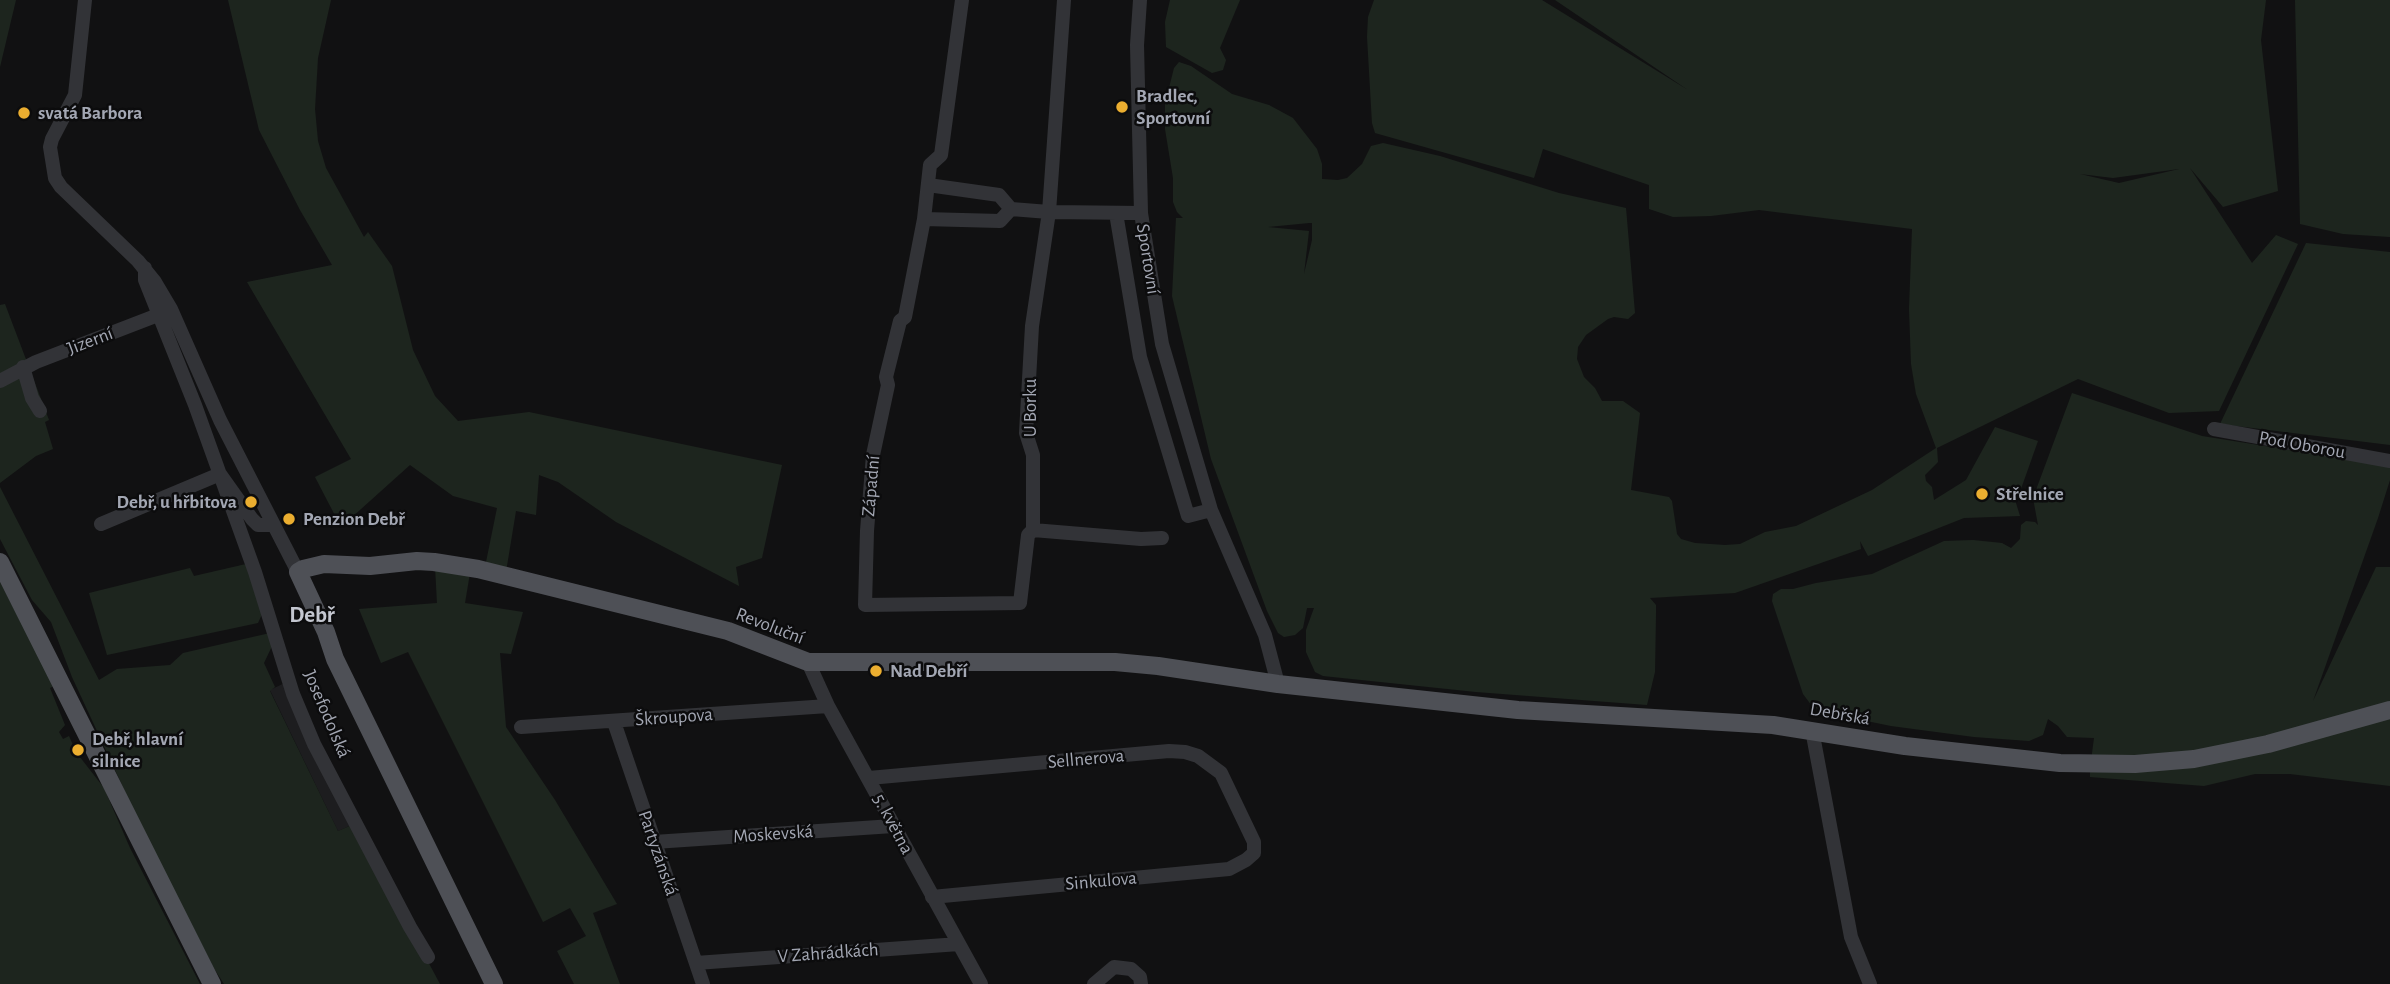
<!DOCTYPE html>
<meta charset="utf-8">
<style>
body{margin:0}
canvas{display:block;background:#111112}
</style>
<canvas width="2390" height="984"></canvas>
<script>
const ctx = document.querySelector('canvas').getContext('2d');
ctx.lineJoin = 'round';
function fill(path, color) {
  ctx.fillStyle = color;
  ctx.fill(path, 'evenodd');
}
function toPath(rows) {
  const path = new Path2D();
  for (const r of rows) {
    path.moveTo(r[0], r[1]);
    for (let i = 2; i < r.length; i += 2) path.lineTo(r[i], r[i + 1]);
  }
  return path;
}
function trace(path, color, width, dash) {
  ctx.strokeStyle = color;
  ctx.lineWidth = width;
  ctx.lineCap = dash ? 'butt' : 'round';
  ctx.setLineDash(dash || []);
  ctx.stroke(path);
}
function drawText(font, color, halo, rows, align = 'center') {
  ctx.font = font + ' "Alegreya Sans",sans-serif';
  ctx.lineWidth = 5;
  ctx.setLineDash([]);
  ctx.textBaseline = 'middle';
  ctx.strokeStyle = halo;
  ctx.fillStyle = color;
  for (const [text, x, y, turn = 0] of rows) {
    ctx.save();
    ctx.translate(x, y);
    ctx.rotate((+turn || 0) * Math.PI / 180);
    ctx.textAlign = isNaN(turn) ? turn : align;
    if (halo) ctx.strokeText(text, 0, 0);
    ctx.fillText(text, 0, 0);
    ctx.restore();
  }
}
fill(toPath([
 [287,682,354,824,338,831,270,690]
]), '#1d1d1f');
fill(toPath([
 [0,0,16,0,0,67],
 [228,0,331,0,318,58,315,109,318,141,326,168,364,237,368,232,392,266,413,350,435,396,458,421,529,412,782,465,762,558,736,567,739,586,616,522,558,482,539,475,536,515,516,511,506,572,485,567,497,508,453,496,410,465,341,527,315,477,351,459,247,282,332,265,300,210,259,130],
 [1170,0,1240,0,1220,48,1226,60,1223,70,1212,73,1166,47,1165,22],
 [1374,0,1542,0,1688,90,1555,0,2266,0,2261,40,2278,191,2223,207,2190,168,2252,263,2276,235,2298,244,2219,411,2169,413,2078,379,1937,448,1938,462,1925,475,1926,481,1932,487,1934,500,1966,480,1995,427,2038,441,2016,503,2020,516,1964,518,1868,556,1860,541,1861,549,1735,593,1650,598,1656,605,1656,613,1655,672,1647,705,1476,692,1323,676,1315,672,1306,652,1306,630,1314,608,1307,608,1303,628,1295,635,1284,637,1278,633,1267,611,1211,459,1172,296,1176,218,1183,218,1177,212,1173,202,1173,178,1165,129,1165,104,1174,68,1179,62,1191,66,1232,94,1269,105,1293,118,1317,149,1322,164,1322,179,1338,180,1347,178,1362,164,1371,146,1383,143,1440,156,1559,193,1626,208,1635,313,1628,319,1614,317,1608,319,1586,335,1578,347,1577,359,1584,377,1595,388,1602,401,1623,401,1640,413,1631,490,1669,497,1672,501,1677,534,1681,539,1695,543,1725,545,1740,544,1765,532,1796,526,1872,490,1936,448,1916,394,1911,364,1909,309,1912,229,1759,210,1711,216,1673,217,1649,209,1649,185,1543,149,1534,178,1375,133,1372,123,1367,37,1368,17],
 [2179,169,2119,183,2080,174,2113,178],
 [1309,223,1312,223,1312,240,1304,274,1309,231,1268,227],
 [2295,0,2390,0,2390,237,2343,234,2300,224],
 [2306,243,2390,252,2390,445,2220,424],
 [5,304,49,420,45,422,53,449,36,456,0,483,0,305],
 [2072,393,2202,436,2390,466,2390,480,2378,518,2313,701,2376,567,2390,567,2390,706,2235,749,2091,761,2094,738,2067,737,2058,726,2048,719,2043,735,2029,741,1974,737,1891,726,1823,712,1812,706,1803,694,1772,601,1773,594,1781,589,1793,589,1816,583,1872,574,1944,541,1973,540,2002,543,2011,548,2020,539,2021,525,2026,521,2035,522,2038,525,2033,498],
 [0,487,99,680,117,669,170,665,183,653,270,633,273,644,264,663,275,687,270,691,338,831,354,824,440,984,224,984,215,970,147,839,72,677,51,622,32,600,0,539],
 [246,564,263,612,258,623,107,655,89,593,190,568,194,576],
 [435,566,470,573,465,603,523,612,511,654,500,653,506,727,555,800,617,904,593,913,620,984,574,984,557,951,586,936,570,908,543,922,408,652,381,663,359,609,437,603],
 [0,582,54,686,50,688,65,725,59,732,63,739,69,736,76,752,104,788,130,848,200,984,0,984],
 [2390,712,2390,786,2290,774,2255,774,2204,786,2090,777,2090,765,2135,766]
]), '#1d251e');
trace(toPath([
 [85,0,75,95,52,139,50,147,55,178,61,187,138,261,155,282,171,309,220,420,298,572],
 [962,0,941,155,930,165,924,219,905,317,900,321,886,377,888,385,873,455,867,531,865,605,1020,603,1028,535,1033,530,1033,455,1026,433,1032,326,1049,212,1064,0],
 [1140,0,1137,45,1141,213,1162,344,1211,510,1265,635,1278,684],
 [928,185,999,195,1011,209],
 [1011,209,1049,212,1141,213],
 [1116,213,1140,357,1188,516,1211,510],
 [924,219,1000,221,1011,209],
 [145,268,145,280,195,405,255,572,293,694,314,744,410,927,428,957],
 [23,367,32,398,40,411],
 [0,381,36,362,158,315],
 [2214,429,2390,461],
 [101,524,220,474,252,519,258,525,274,525],
 [1033,530,1141,539,1162,538],
 [808,662,828,706,981,984],
 [614,722,703,984],
 [521,727,828,706],
 [1812,730,1851,937,1870,984],
 [869,778,1169,751,1185,752,1198,756,1221,773,1254,842,1254,853,1246,860,1229,869,932,897],
 [654,842,893,826],
 [696,963,959,944],
 [1094,984,1114,967,1131,969,1140,977,1141,984]
]), '#323337', 14);
trace(toPath([
 [0,562,212,984],
 [494,984,335,659,326,632,298,572,303,569,324,564,370,566,417,561,434,562,478,569,728,631,808,662,1115,662,1158,666,1278,684,1518,710,1773,725,1905,746,2060,763,2135,764,2194,759,2268,744,2390,710]
]), '#4e5056', 18);
for (const [x, y, r, color] of [
 [1122,107,7,"#ebae30"],
 [24,113,7,"#ebae30"],
 [1982,494,7,"#ebae30"],
 [251,502,7,"#ebae30"],
 [289,519,7,"#ebae30"],
 [876,671,7,"#ebae30"],
 [78,750,7,"#ebae30"]
]) {
  const dot = new Path2D();
  dot.arc(x, y, r, 0, 2 * Math.PI);
  ctx.fillStyle = color;
  ctx.fill(dot);
  trace(dot, '#0c0c0d', 2.5);
}
drawText('bold 19px', '#a3a7b3', '#0c0c0d', [
 ["Bradlec,",1136,96],
 ["Sportovní",1136,118],
 ["svatá Barbora",38,113],
 ["Střelnice",1996,494],
 ["Debř, u hřbitova",237,502,"right"],
 ["Penzion Debř",303,519],
 ["Nad Debří",890,671],
 ["Debř, hlavní",92,739],
 ["silnice",92,761]
], 'left');
drawText('19px', '#a3a7b3', '#0c0c0d', [
 ["Sportovní",1148,259,81],
 ["Jizerní",90,341,-21],
 ["U Borku",1030,408,-90],
 ["Pod Oborou",2302,445,10],
 ["Západní",871,486,-85],
 ["Revoluční",770,626,21],
 ["Josefodolská",327,714,67],
 ["Debřská",1840,714,10],
 ["Škroupova",674,717,-4],
 ["Sellnerova",1086,759,-5],
 ["5. května",893,824,62],
 ["Moskevská",773,834,-4],
 ["Partyzánská",658,853,71],
 ["Sinkulova",1101,881,-5],
 ["V Zahrádkách",828,953,-4]
]);
drawText('bold 23px', '#c3c6cf', '#0c0c0d', [
 ["Debř",312,615]
]);
</script>
